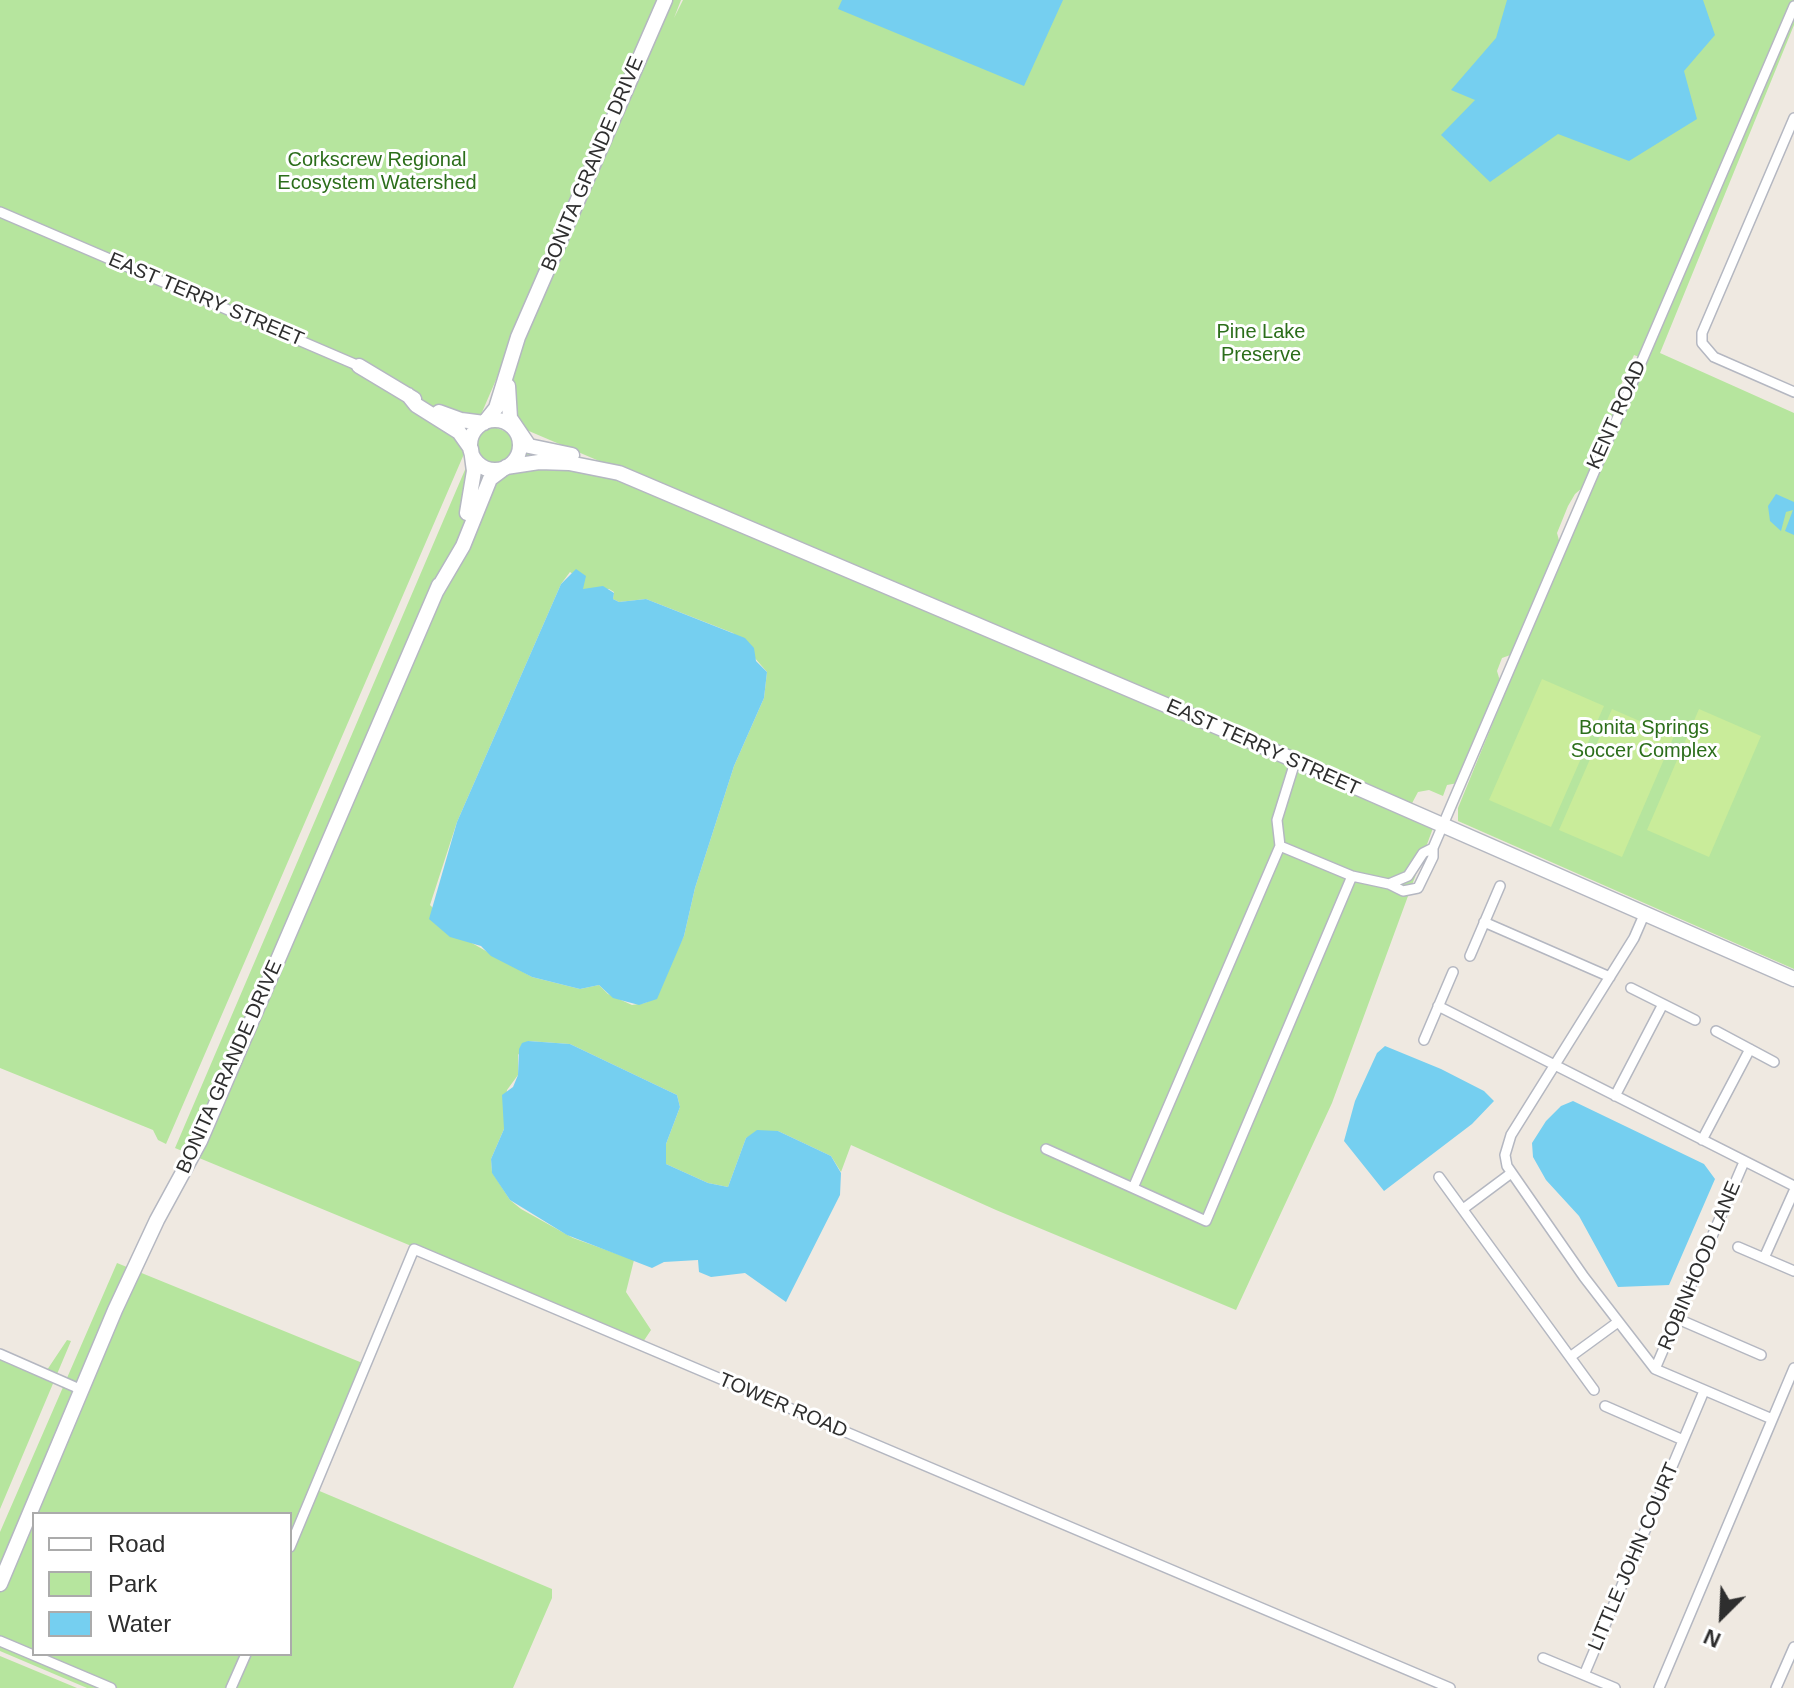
<!DOCTYPE html>
<style>
body{margin:0}
#map{position:relative;width:1794px;height:1688px;overflow:hidden;background:#efe9e1;font-family:Helvetica,sans-serif}
canvas{display:block}
.legend{position:absolute;left:32px;top:1512px;width:260px;height:144px;box-sizing:border-box;background:#fff;border:2px solid #ababab;margin:0;padding:10px 14px;list-style:none;font-size:24px;color:#2e2e2e}
.legend li{display:flex;align-items:center;gap:16px;height:40px}
.legend b{width:40px;border:2px solid #ababab}
.north{position:absolute;left:1682px;top:1576px;width:80px;height:80px;-webkit-text-stroke:6px #fff;paint-order:stroke;rotate:204deg;font-size:22px;font-weight:700;line-height:32px;text-align:center;color:#2e2e2e}
.north::after{content:'';display:block;margin:auto;width:28px;height:36px;background:#2e2e2e;clip-path:polygon(50% 0,100% 100%,50% 72%,0 100%)}
</style>
<div id="map">
<canvas width="1794" height="1688"></canvas>
<ul class="legend">
<li><b style="height:10px;background:#fff"></b>Road</li>
<li><b style="height:22px;background:#b6e59e"></b>Park</li>
<li><b style="height:22px;background:#75cff0"></b>Water</li>
</ul>
<div class="north">N</div>
</div>
<script>
const ctx = document.querySelector('canvas').getContext('2d');
ctx.lineJoin = 'round';
function fill(path, color) {
  ctx.fillStyle = color;
  ctx.fill(path, 'evenodd');
}
function toPath(rows) {
  const path = new Path2D();
  for (const r of rows) {
    if (r.length === 3) {
      path.moveTo(r[0] + r[2], r[1]);
      path.arc(r[0], r[1], r[2], 0, 2 * Math.PI);
      continue;
    }
    path.moveTo(r[0], r[1]);
    for (let i = 2; i < r.length; i += 2) path.lineTo(r[i], r[i + 1]);
  }
  return path;
}
function trace(path, color, width, dash) {
  ctx.strokeStyle = color;
  ctx.lineWidth = width;
  ctx.lineCap = dash ? 'butt' : 'round';
  ctx.setLineDash(dash || []);
  ctx.stroke(path);
}
function drawText(font, color, halo, rows, align = 'center') {
  ctx.font = font + ' Helvetica,sans-serif';
  ctx.lineWidth = 6;
  ctx.setLineDash([]);
  ctx.textBaseline = 'middle';
  ctx.strokeStyle = halo;
  ctx.fillStyle = color;
  for (const [text, x, y, turn = 0] of rows) {
    ctx.save();
    ctx.translate(x, y);
    ctx.rotate((+turn || 0) * Math.PI / 180);
    ctx.textAlign = isNaN(turn) ? turn : align;
    if (halo) ctx.strokeText(text, 0, 0);
    ctx.fillText(text, 0, 0);
    ctx.restore();
  }
}
fill(toPath([
 [0,0,660,0,166,1144,158,1140,153,1130,0,1068],
 [670,0,681,0,674,18,683,0,1794,0,1794,25,1660,353,1794,413,1794,969,1458,821,1458,808,1642,358,1634,355,1620,387,1623,402,1588,483,1575,494,1568,506,1557,533,1560,544,1516,653,1502,658,1497,671,1500,681,1458,783,1447,785,1443,796,1429,790,1418,792,1410,807,489,414],
 [485,423,874,586,1433,828,1332,1103,1236,1310,996,1210,851,1145,841,1172,831,1156,778,1131,764,1131,746,1138,728,1187,708,1183,666,1164,666,1144,680,1107,677,1095,570,1044,528,1041,518,1055,518,1075,507,1090,504,1129,491,1159,492,1172,510,1200,521,1209,573,1238,634,1260,626,1292,651,1330,643,1342,175,1148],
 [570,572,583,582,583,589,609,589,614,592,613,599,619,602,646,599,733,633,767,672,764,698,734,766,695,888,684,936,651,1000,645,1003,632,1005,608,994,599,985,580,989,532,977,463,938,430,905,457,822,561,584],
 [117,1263,365,1364,310,1487,552,1589,552,1598,513,1688,87,1688,0,1651,0,1532],
 [34,1514,290,1514,290,1654,34,1654],
 [67,1340,71,1341,0,1509,0,1353,45,1373],
 [0,1656,77,1688,0,1688]
]), '#b6e59e');
fill(toPath([
 [1542,679,1604,706,1551,827,1489,800],
 [1612,709,1674,736,1622,857,1559,830],
 [1699,709,1761,736,1709,857,1647,830]
]), '#c9ec9a');
fill(toPath([
 [842,0,1063,0,1024,86,838,9],
 [1507,0,1703,0,1715,35,1684,71,1697,119,1629,161,1558,134,1490,182,1441,135,1475,100,1451,90,1496,38],
 [1776,494,1794,502,1794,535,1785,531,1793,510,1786,512,1781,531,1770,521,1768,506],
 [576,569,586,576,583,589,603,586,614,593,613,599,619,602,646,599,745,638,754,648,756,661,767,672,764,698,734,766,695,888,684,936,657,999,639,1005,613,998,599,985,580,989,532,977,491,956,481,946,450,937,429,919,457,822,561,584],
 [528,1041,570,1044,677,1095,680,1107,666,1144,666,1164,708,1183,728,1187,746,1138,757,1130,778,1131,831,1156,841,1173,840,1195,786,1302,745,1273,711,1277,699,1272,698,1260,664,1262,652,1268,567,1235,510,1200,492,1173,491,1159,504,1129,502,1095,513,1087,518,1075,519,1049,522,1043],
 [1385,1046,1441,1069,1484,1091,1494,1101,1472,1124,1384,1191,1344,1141,1355,1101,1377,1053],
 [1573,1101,1704,1164,1715,1179,1669,1285,1618,1287,1579,1216,1546,1180,1533,1157,1532,1143,1546,1121,1561,1106]
]), '#75cff0');
const street = toPath([
 [1794,118,1702,333,1702,343,1714,357,1794,392],
 [0,212,359,366],
 [1295,762,1277,820,1280,846,1352,876,1389,884,1408,876,1423,853,1433,848,1794,6],
 [1280,846,1133,1188,1206,1221,1352,876],
 [1389,884,1403,891,1418,888,1433,857,1433,848],
 [1644,915,1634,938,1511,1135,1505,1155,1507,1166,1584,1277,1655,1369,1772,1419],
 [1484,922,1610,977],
 [1470,956,1500,886],
 [1631,988,1695,1020],
 [1438,1006,1794,1186],
 [1716,1031,1774,1062],
 [1424,1040,1453,972],
 [1615,1096,1663,1004],
 [1702,1140,1750,1049],
 [1046,1149,1133,1188],
 [1439,1177,1594,1390],
 [1463,1209,1510,1174],
 [1738,1247,1794,1271],
 [1764,1258,1794,1191],
 [1678,1319,1761,1355],
 [0,1354,82,1390],
 [1570,1357,1618,1322],
 [1655,1369,1744,1162],
 [1605,1406,1683,1440],
 [290,1547,414,1249,1450,1688],
 [0,1641,111,1688],
 [1543,1658,1584,1675,1704,1391],
 [1584,1675,1615,1688],
 [231,1688,246,1654],
 [1659,1688,1794,1368],
 [1776,1688,1794,1647]
]);
const secondary = toPath([
 [359,366,414,399],
 [508,386,510,418,529,446,572,455],
 [408,395,416,405,459,432,471,449,474,471,467,513],
 [439,412,461,420,484,423,496,408,518,337,665,0],
 [495,445,25],
 [436,592,463,546,490,479,506,467,539,462,569,463,619,473,1246,739,1794,979],
 [0,1584,115,1310,157,1220,200,1141,439,585]
]);
trace(street, '#b4b7c1', 12);
trace(secondary, '#b4b7c1', 17);
trace(street, '#fff', 9);
trace(secondary, '#fff', 14);
drawText('20px', '#2c6e1b', '#fff', [
 ["Corkscrew Regional",377,160],
 ["Ecosystem Watershed",377,183],
 ["Pine Lake",1261,332],
 ["Preserve",1261,355],
 ["Bonita Springs",1644,728],
 ["Soccer Complex",1644,751]
]);
drawText('20px', '#2e2e2e', '#fff', [
 ["BONITA GRANDE DRIVE",593,164,-67],
 ["EAST TERRY STREET",206,300,23],
 ["KENT ROAD",1617,415,-66],
 ["EAST TERRY STREET",1263,748,24],
 ["BONITA GRANDE DRIVE",230,1067,-66],
 ["ROBINHOOD LANE",1700,1266,-67],
 ["TOWER ROAD",783,1406,23],
 ["LITTLE JOHN COURT",1634,1557,-67]
]);
</script>
